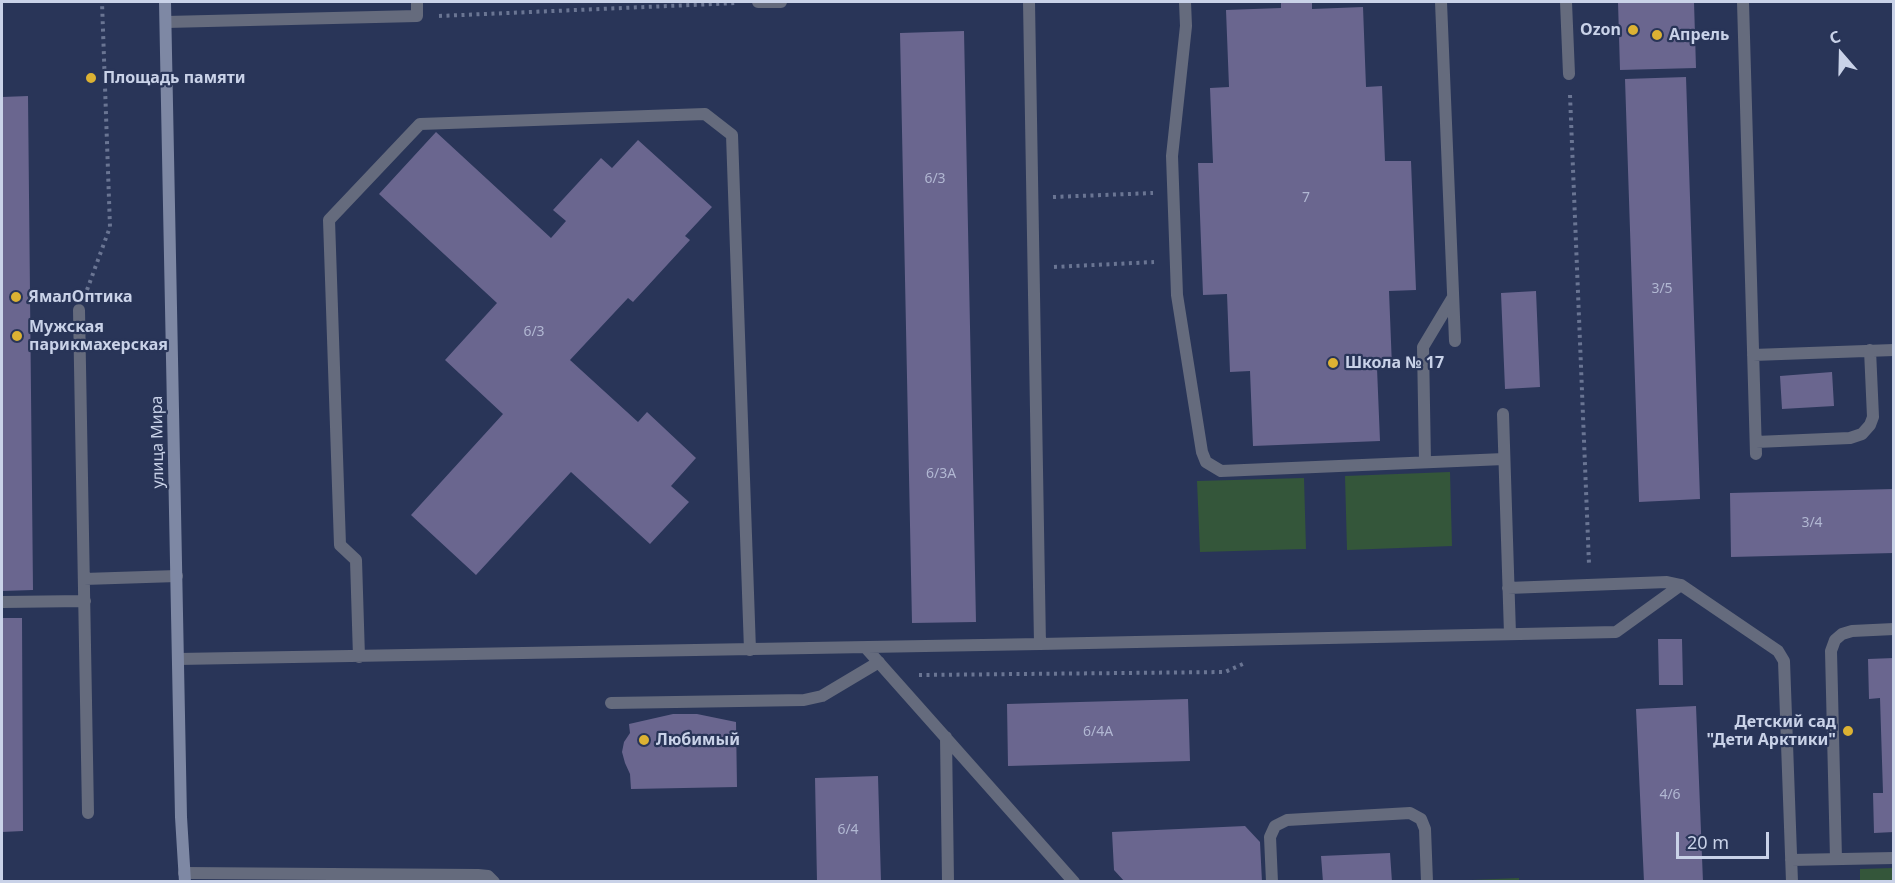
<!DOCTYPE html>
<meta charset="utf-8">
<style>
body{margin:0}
#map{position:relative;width:1895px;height:883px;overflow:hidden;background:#293558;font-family:"Noto Sans",sans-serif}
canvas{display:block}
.frame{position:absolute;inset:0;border:3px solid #c9d2e8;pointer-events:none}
.north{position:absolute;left:1811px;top:24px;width:60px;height:60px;-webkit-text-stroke:4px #293558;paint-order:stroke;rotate:340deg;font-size:16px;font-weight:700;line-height:24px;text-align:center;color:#c9d2e8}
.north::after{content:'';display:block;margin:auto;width:21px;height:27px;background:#c9d2e8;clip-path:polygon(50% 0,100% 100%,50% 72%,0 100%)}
.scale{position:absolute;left:1676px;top:832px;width:93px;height:27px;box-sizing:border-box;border:3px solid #c9d2e8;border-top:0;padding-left:8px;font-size:18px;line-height:21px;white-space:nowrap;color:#c9d2e8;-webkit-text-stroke:4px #293558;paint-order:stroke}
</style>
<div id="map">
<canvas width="1895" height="883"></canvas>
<div class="frame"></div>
<div class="north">С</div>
<div class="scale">20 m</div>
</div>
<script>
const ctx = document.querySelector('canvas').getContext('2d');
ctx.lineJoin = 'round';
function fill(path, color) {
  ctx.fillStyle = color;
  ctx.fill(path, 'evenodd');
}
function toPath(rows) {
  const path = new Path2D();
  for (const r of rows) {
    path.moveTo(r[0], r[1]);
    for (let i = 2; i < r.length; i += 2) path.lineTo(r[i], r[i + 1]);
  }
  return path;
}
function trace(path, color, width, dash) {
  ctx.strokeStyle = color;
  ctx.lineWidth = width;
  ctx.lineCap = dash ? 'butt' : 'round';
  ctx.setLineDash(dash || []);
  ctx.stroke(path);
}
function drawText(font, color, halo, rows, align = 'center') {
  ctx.font = font + ' "Noto Sans",sans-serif';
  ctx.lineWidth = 4.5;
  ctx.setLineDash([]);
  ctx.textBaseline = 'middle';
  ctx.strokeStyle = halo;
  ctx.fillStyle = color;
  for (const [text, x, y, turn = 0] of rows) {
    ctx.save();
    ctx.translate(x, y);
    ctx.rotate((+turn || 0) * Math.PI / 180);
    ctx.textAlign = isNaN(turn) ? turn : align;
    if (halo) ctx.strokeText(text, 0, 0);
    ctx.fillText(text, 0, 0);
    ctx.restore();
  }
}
fill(toPath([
 [1450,472,1452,546,1347,550,1345,476],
 [1304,478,1306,549,1200,552,1197,481],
 [1893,868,1893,881,1837,881,1860,881,1860,869],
 [1519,878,1519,881,1449,881]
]), '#34563a');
fill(toPath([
 [1281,2,1312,2,1312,9,1363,7,1366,87,1382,86,1385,161,1411,161,1416,290,1389,291,1392,367,1377,368,1380,441,1253,446,1250,371,1230,372,1227,294,1203,295,1198,163,1213,163,1210,88,1229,87,1226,10,1281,8],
 [1618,2,1694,2,1696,68,1620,70],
 [964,31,976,622,912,623,900,33],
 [1686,77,1700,499,1639,502,1625,79],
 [28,96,33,590,2,591,2,97],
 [436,132,551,238,566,221,553,210,601,158,612,168,638,140,712,207,685,236,690,240,633,302,628,298,570,360,638,422,647,412,696,458,671,486,689,502,650,544,571,472,476,575,411,515,503,414,445,360,497,303,379,194],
 [1536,291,1540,387,1505,389,1501,293],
 [1832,372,1834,406,1782,409,1780,376],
 [1894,489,1894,553,1731,557,1730,493],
 [2,618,22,618,23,831,2,832],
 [1658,639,1682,639,1683,685,1659,685],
 [1894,658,1894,832,1874,833,1873,793,1883,793,1880,698,1869,699,1868,659],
 [1188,699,1190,761,1008,766,1007,704],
 [1696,706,1703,882,1644,882,1636,709],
 [673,714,697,714,736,722,737,787,631,789,630,774,625,763,622,752,624,742,630,733,629,724],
 [878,776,881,882,817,882,815,778],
 [1245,826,1260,842,1262,882,1125,882,1114,870,1112,832],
 [1390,853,1392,882,1323,882,1321,856]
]), '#6a668f');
trace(toPath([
 [439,16,737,3],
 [1570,95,1589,564],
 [1053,197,1153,193],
 [1054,267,1154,262],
 [87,290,110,227,102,2],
 [919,675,1225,672,1245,663]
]), '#6a7593', 4, [3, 4.5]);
trace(toPath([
 [758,2,781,2],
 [1029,2,1040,644],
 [1185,2,1186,26,1172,156,1177,295,1202,452,1206,462,1221,471,1504,459],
 [1441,2,1455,341],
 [1566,2,1569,74],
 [1743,2,1756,454],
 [166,22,417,16,417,2],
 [79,310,88,813],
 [1753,355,1894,350],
 [1503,414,1510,634],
 [1756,442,1850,438,1862,434,1870,425,1873,417,1870,350],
 [1425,462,1423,347,1453,297],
 [84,579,177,576],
 [1508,588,1667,582,1681,585,1778,651,1784,661,1792,882],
 [2,602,85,601],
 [866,648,1074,882],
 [359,657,356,560,340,545,329,220,420,124,705,114,732,135,750,650],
 [178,659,1040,644,1616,632,1681,585],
 [611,703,804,700,822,696,879,662],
 [946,737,948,882],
 [1836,859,1831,651,1835,640,1842,634,1852,631,1894,629],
 [1791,860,1894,858],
 [184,873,478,875,488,876,494,882],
 [1272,882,1270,837,1275,826,1287,820,1410,813,1421,819,1425,829,1427,882]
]), '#656b7d', 12);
trace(toPath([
 [165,2,181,817,185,882]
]), '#7e88a4', 12);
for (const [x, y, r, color] of [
 [1633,30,6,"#dcb233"],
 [1657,35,6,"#dcb233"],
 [91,78,6,"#dcb233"],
 [16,297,6,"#dcb233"],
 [17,336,6,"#dcb233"],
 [1333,363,6,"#dcb233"],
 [1848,731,6,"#dcb233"],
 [644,740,6,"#dcb233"]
]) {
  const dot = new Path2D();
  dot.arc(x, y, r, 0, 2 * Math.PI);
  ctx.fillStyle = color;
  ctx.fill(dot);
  trace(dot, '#293558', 2);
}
drawText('14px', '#b1b7d2', null, [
 ["6/3",935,179],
 ["7",1306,198],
 ["3/5",1662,289],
 ["6/3",534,332],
 ["6/3А",941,474],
 ["3/4",1812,523],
 ["6/4А",1098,732],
 ["4/6",1670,795],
 ["6/4",848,830]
]);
drawText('bold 16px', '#c9d2e8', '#293558', [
 ["Ozon",1621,30,"right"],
 ["Апрель",1669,35],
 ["Площадь памяти",103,78],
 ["ЯмалОптика",28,297],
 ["Мужская",29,327],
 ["парикмахерская",29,345],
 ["Школа № 17",1345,363],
 ["Детский сад",1836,722,"right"],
 ["\"Дети Арктики\"",1836,740,"right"],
 ["Любимый",656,740]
], 'left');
drawText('16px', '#c9d2e8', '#293558', [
 ["улица Мира",158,442,-91]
]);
</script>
